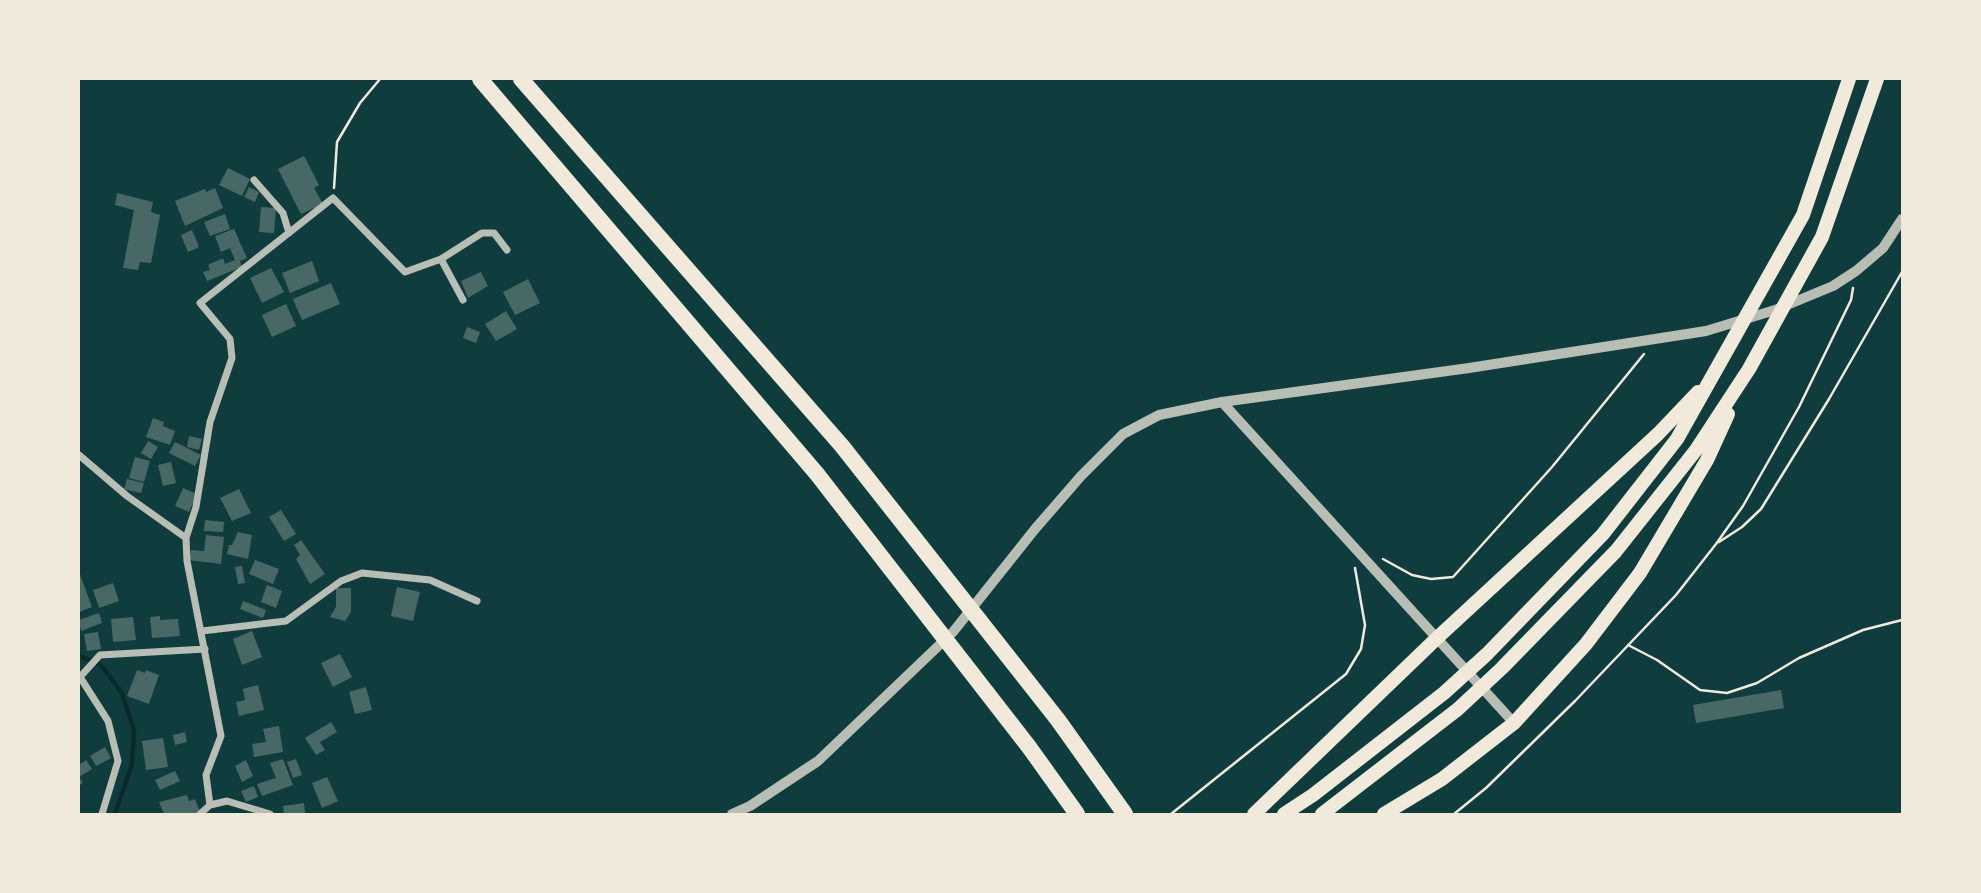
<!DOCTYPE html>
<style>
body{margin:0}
#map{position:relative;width:1981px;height:893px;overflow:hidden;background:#0f3d3e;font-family:Quicksand,sans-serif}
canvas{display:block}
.frame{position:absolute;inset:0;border:80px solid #f1e9da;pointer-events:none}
</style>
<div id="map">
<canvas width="1981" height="893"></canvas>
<div class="frame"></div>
</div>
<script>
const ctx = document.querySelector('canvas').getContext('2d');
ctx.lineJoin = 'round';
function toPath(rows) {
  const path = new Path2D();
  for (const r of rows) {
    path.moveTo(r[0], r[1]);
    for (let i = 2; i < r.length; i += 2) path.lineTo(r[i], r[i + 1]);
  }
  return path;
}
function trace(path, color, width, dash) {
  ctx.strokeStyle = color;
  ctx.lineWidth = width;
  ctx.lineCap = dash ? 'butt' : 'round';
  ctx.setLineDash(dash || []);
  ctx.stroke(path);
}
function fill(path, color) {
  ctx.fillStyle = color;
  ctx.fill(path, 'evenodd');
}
trace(toPath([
 [79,656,100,664,122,693,134,731,132,764,115,814]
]), '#0a2a2b', 4.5);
fill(toPath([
 [304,156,319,185,314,188,323,204,301,214,278,169],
 [228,168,250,179,242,196,219,185],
 [249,187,259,192,255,202,244,197],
 [215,188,223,208,185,226,175,201,205,189,206,192],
 [117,193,153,202,151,212,160,215,151,263,140,262,138,270,123,268,134,210,115,205],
 [261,207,276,208,274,233,259,232],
 [225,214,230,229,210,236,204,222],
 [234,229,247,258,240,261,242,267,207,281,203,272,210,270,208,265,223,258,225,264,235,260,230,248,221,252,215,236],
 [192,230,199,247,188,252,181,235],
 [312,261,319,281,290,293,282,273],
 [271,268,284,292,262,303,250,278],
 [481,272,488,286,468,298,461,281],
 [528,279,540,303,515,315,503,292],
 [331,283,340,304,302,320,293,299],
 [286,304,296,326,272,337,262,315],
 [506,311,517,329,496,341,485,324],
 [467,327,480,332,476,343,463,338],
 [153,418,164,422,163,426,175,431,170,445,146,437],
 [189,436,202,439,199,450,187,447],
 [148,441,158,447,151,459,141,453],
 [175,442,201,455,195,466,169,453],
 [135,457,150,461,144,482,129,478],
 [171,462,176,483,163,486,158,465],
 [127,479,144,483,141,493,124,489],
 [183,488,197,494,189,512,175,506],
 [239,489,251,513,232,521,220,498],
 [281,510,296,534,284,541,269,517],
 [205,520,224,522,223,532,204,531],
 [238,532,252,535,248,559,227,554,229,545,232,545],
 [206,535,224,537,221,564,189,560,191,550,204,551],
 [301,540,325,574,310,584,296,559,300,555,294,545],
 [255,560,279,569,273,584,249,574],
 [242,566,245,583,238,584,235,567],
 [79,572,92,607,79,612],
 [113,583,119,601,99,608,93,590],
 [267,585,282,591,276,608,261,602],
 [397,587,420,592,413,621,391,616],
 [336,588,351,588,351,612,345,621,330,617,336,607],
 [243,601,266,610,263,618,240,609],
 [99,613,102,623,81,631,79,620],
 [160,616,160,620,178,619,180,636,152,638,150,617],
 [133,617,136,640,113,642,111,619],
 [252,631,262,657,242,665,233,639],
 [98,632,101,649,87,651,84,634],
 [340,654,352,677,333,687,321,663],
 [137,670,145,673,146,670,159,675,149,704,127,696],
 [258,685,264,710,239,716,236,702,245,700,243,689],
 [366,687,372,710,355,714,349,692],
 [1781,690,1784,708,1696,723,1693,705],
 [331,722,337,732,320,742,325,750,316,755,305,738],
 [279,726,283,752,254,757,252,744,266,742,263,729],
 [185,732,187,742,175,745,173,735],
 [163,738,168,767,146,770,142,741],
 [105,747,111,758,96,766,90,756],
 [283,759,293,785,262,796,257,784,276,778,270,763],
 [296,759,302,775,293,778,287,762],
 [86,760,92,769,79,777,83,783,79,785,79,765],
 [246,760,253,776,242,782,235,766],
 [175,771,180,781,160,790,155,780],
 [327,777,338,801,322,808,312,783],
 [254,786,258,797,246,802,241,791],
 [187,795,189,801,195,799,200,812,193,814,164,814,159,802],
 [304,803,305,813,284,814,283,806]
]), '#486865');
trace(toPath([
 [334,188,337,142,360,103,380,79],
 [1719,542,1742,527,1761,509,1829,399,1902,272],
 [1383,559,1412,575,1431,579,1453,577,1552,467,1644,354],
 [1628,645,1657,660,1700,690,1727,693,1757,683,1799,658,1863,630,1902,620],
 [1171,814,1346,674,1361,649,1365,625,1355,568],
 [1454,814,1486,788,1575,701,1676,595,1716,544,1743,506,1799,407,1851,300,1853,288]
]), '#f1e9da', 2.5);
trace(toPath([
 [254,180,283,213,289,233],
 [441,259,463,300],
 [79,455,127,496,186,538],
 [202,631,286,621,341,581,362,573,430,580,477,601],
 [210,805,227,801,270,814],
 [102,814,118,761,108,721,80,677,100,655,205,649],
 [200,814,210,805,206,775,221,736,187,561,186,538,196,507,210,422,232,358,230,339,200,303,333,198,405,272,441,259,482,233,494,233,507,250]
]), '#b8beb3', 7);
trace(toPath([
 [1222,402,1514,723],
 [732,814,750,806,818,761,953,632,1035,529,1081,476,1123,434,1159,415,1222,402,1469,368,1706,331,1775,310,1833,286,1856,271,1883,248,1902,219]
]), '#b8beb3', 10);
trace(toPath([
 [1254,814,1437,638,1658,434,1698,392],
 [1284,814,1313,795,1444,693,1487,654,1603,534,1677,439,1803,215,1849,79],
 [1322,814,1458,709,1502,668,1616,551,1696,450,1749,369,1822,237,1877,79],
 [1384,814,1442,779,1514,723,1586,644,1640,573,1707,460,1728,414]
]), '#f1e9da', 14);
trace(toPath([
 [480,79,817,474,1029,747,1077,814],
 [521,79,842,446,1058,720,1125,814]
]), '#f1e9da', 16);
</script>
